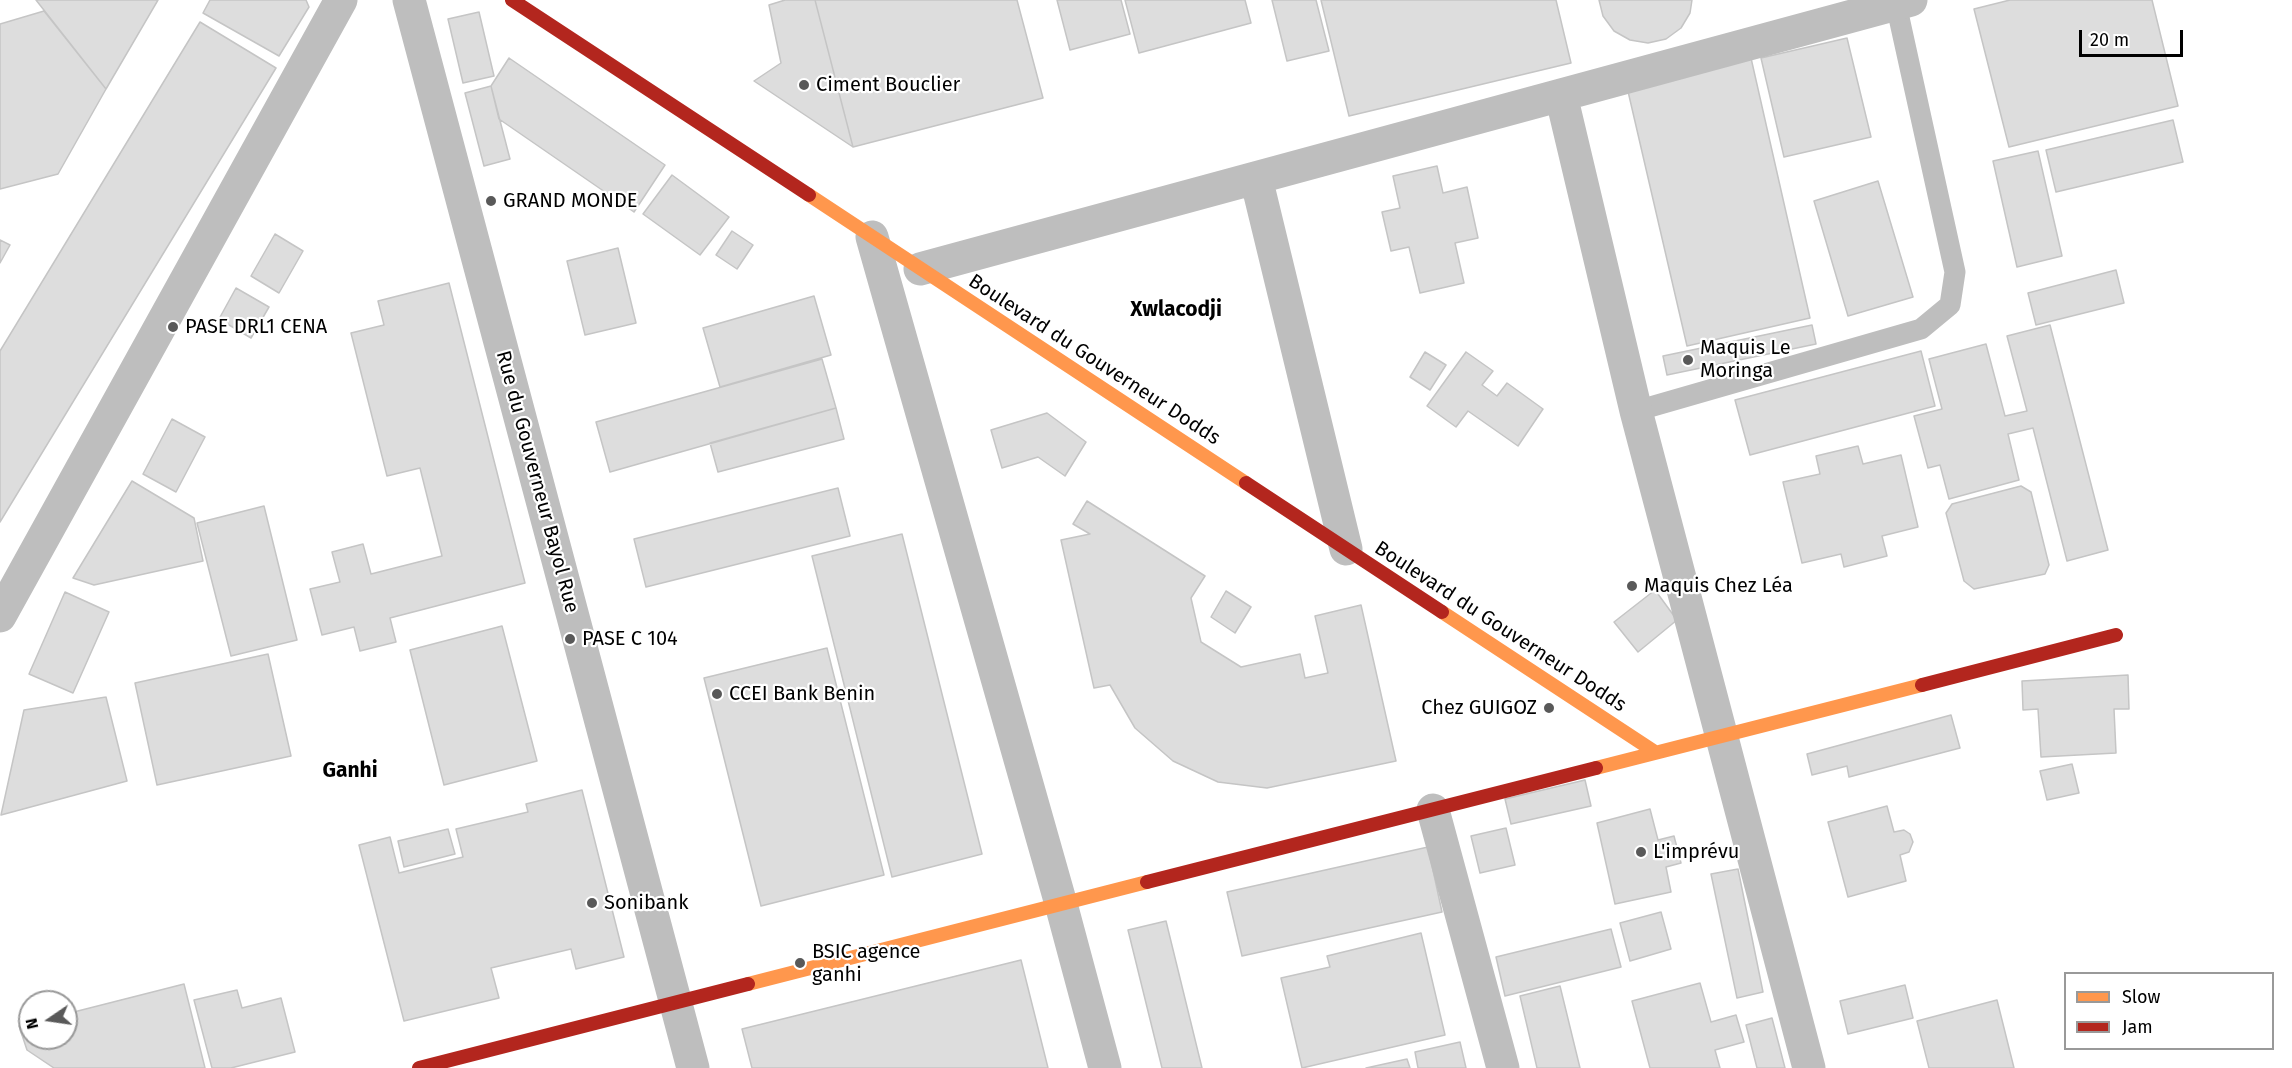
<!DOCTYPE html>
<meta charset="utf-8">
<style>
body{margin:0}
#map{position:relative;width:2292px;height:1068px;overflow:hidden;background:#fff;font-family:"Fira Sans",sans-serif}
canvas{display:block}
.legend{position:absolute;left:2064px;top:972px;width:210px;height:78px;box-sizing:border-box;background:#fff;border:2px solid #999;margin:0;padding:8px 10px;list-style:none;font-size:18px;color:#000}
.legend li{display:flex;align-items:center;gap:12px;height:30px}
.legend b{width:30px;border:2px solid #999}
.north{position:absolute;left:18px;top:990px;width:60px;height:60px;box-sizing:border-box;background:#fff;border:2px solid #999;border-radius:50%;rotate:257deg;font-size:16px;font-weight:700;line-height:24px;text-align:center;color:#000}
.north::after{content:'';display:block;margin:auto;width:21px;height:27px;background:#595959;clip-path:polygon(50% 0,100% 100%,50% 72%,0 100%)}
.scale{position:absolute;left:2079px;top:30px;width:104px;height:27px;box-sizing:border-box;border:3px solid #000;border-top:0;padding-left:8px;font-size:18px;line-height:21px;white-space:nowrap;color:#000;-webkit-text-stroke:4px #fff;paint-order:stroke}
</style>
<div id="map">
<canvas width="2292" height="1068"></canvas>
<ul class="legend">
<li><b style="height:8px;background:#ff974d"></b>Slow</li>
<li><b style="height:8px;background:#b3261e"></b>Jam</li>
</ul>
<div class="north">N</div>
<div class="scale">20 m</div>
</div>
<script>
const ctx = document.querySelector('canvas').getContext('2d');
ctx.lineJoin = 'round';
function fill(path, color) {
  ctx.fillStyle = color;
  ctx.fill(path, 'evenodd');
}
function toPath(rows) {
  const path = new Path2D();
  for (const r of rows) {
    path.moveTo(r[0], r[1]);
    for (let i = 2; i < r.length; i += 2) path.lineTo(r[i], r[i + 1]);
  }
  return path;
}
function trace(path, color, width, dash) {
  ctx.strokeStyle = color;
  ctx.lineWidth = width;
  ctx.lineCap = dash ? 'butt' : 'round';
  ctx.setLineDash(dash || []);
  ctx.stroke(path);
}
function drawText(font, color, halo, rows, align = 'center') {
  ctx.font = font + ' "Fira Sans",sans-serif';
  ctx.lineWidth = 4.5;
  ctx.setLineDash([]);
  ctx.textBaseline = 'middle';
  ctx.strokeStyle = halo;
  ctx.fillStyle = color;
  for (const [text, x, y, turn = 0] of rows) {
    ctx.save();
    ctx.translate(x, y);
    ctx.rotate((+turn || 0) * Math.PI / 180);
    ctx.textAlign = isNaN(turn) ? turn : align;
    if (halo) ctx.strokeText(text, 0, 0);
    ctx.fillText(text, 0, 0);
    ctx.restore();
  }
}
const building = toPath([
 [36,0,158,0,106,89,36,0],
 [210,0,306,0,309,7,279,56,203,13,210,0],
 [785,0,815,0,853,147,754,81,781,63,769,5,785,0],
 [815,0,1017,0,1043,98,853,147,815,0],
 [1057,0,1121,0,1130,34,1070,50,1057,0],
 [1125,0,1245,0,1251,23,1139,53,1125,0],
 [1272,0,1316,0,1329,51,1287,61,1272,0],
 [1321,0,1556,0,1571,63,1349,116,1321,0],
 [1599,0,1692,0,1690,13,1681,28,1666,39,1648,43,1630,40,1614,31,1603,16,1599,0],
 [2010,0,2152,0,2178,106,2009,147,1974,9,2010,0],
 [44,11,106,89,58,174,0,189,0,24,44,11],
 [479,12,494,76,463,83,448,19,479,12],
 [200,22,276,68,0,522,0,351,200,22],
 [1847,38,1871,137,1784,157,1761,58,1847,38],
 [509,58,665,165,634,212,499,119,491,86,509,58],
 [1751,58,1810,318,1687,346,1627,87,1751,58],
 [491,86,510,159,484,166,465,93,491,86],
 [2173,120,2183,162,2056,192,2046,150,2173,120],
 [2038,151,2062,256,2017,267,1993,161,2038,151],
 [1437,166,1443,193,1467,187,1478,238,1455,243,1464,283,1420,293,1409,247,1391,251,1382,212,1400,208,1393,176,1437,166],
 [672,175,729,217,700,255,643,214,672,175],
 [1878,181,1913,297,1848,316,1814,201,1878,181],
 [732,231,753,245,737,269,716,255,732,231],
 [275,234,303,251,279,293,251,276,275,234],
 [0,240,10,245,0,263,0,240],
 [618,248,636,323,585,335,567,261,618,248],
 [2116,270,2124,303,2036,325,2028,293,2116,270],
 [449,283,525,583,390,618,396,642,360,651,354,627,322,635,310,589,340,582,332,552,363,544,371,574,442,556,420,468,387,476,351,333,384,325,378,301,449,283],
 [236,288,269,307,251,338,219,319,236,288],
 [814,296,831,355,720,387,703,328,814,296],
 [1812,325,1816,344,1667,375,1663,356,1812,325],
 [2050,325,2108,550,2067,561,2033,428,2008,434,2019,480,1949,499,1940,465,1928,468,1914,416,1942,409,1929,359,1986,344,2005,416,2027,411,2007,336,2050,325],
 [1921,351,1935,406,1750,455,1735,400,1921,351],
 [1425,352,1446,365,1430,390,1410,377,1425,352],
 [1466,352,1493,371,1482,385,1497,396,1507,383,1543,409,1518,446,1468,411,1456,427,1427,406,1466,352],
 [822,359,836,408,610,472,596,422,822,359],
 [836,408,844,439,718,472,710,443,836,408],
 [1047,413,1086,442,1065,476,1038,457,1002,468,991,430,1047,413],
 [172,419,205,437,176,492,143,474,172,419],
 [1858,446,1863,464,1901,455,1918,527,1882,536,1887,556,1844,567,1841,554,1802,563,1783,482,1820,474,1816,456,1858,446],
 [132,481,194,518,203,561,94,585,73,578,132,481],
 [2021,486,2031,492,2049,565,2045,574,1974,589,1964,581,1946,513,1952,504,2021,486],
 [838,488,850,536,646,587,634,539,838,488],
 [1087,501,1205,576,1191,598,1201,642,1241,667,1300,654,1305,678,1328,673,1315,616,1361,605,1396,761,1267,788,1218,782,1173,761,1135,728,1110,685,1094,688,1061,540,1090,534,1073,524,1087,501],
 [264,506,297,640,231,656,197,523,264,506],
 [902,534,982,854,892,877,812,556,902,534],
 [1655,590,1677,620,1638,652,1614,622,1655,590],
 [1226,591,1251,607,1235,633,1211,617,1226,591],
 [65,592,109,612,73,693,29,674,65,592],
 [502,626,537,761,444,785,410,650,502,626],
 [827,648,884,875,761,906,704,678,827,648],
 [268,654,291,756,157,785,135,683,268,654],
 [2128,675,2129,709,2114,709,2116,753,2041,757,2038,709,2023,710,2022,681,2128,675],
 [106,697,127,781,1,815,24,710,106,697],
 [1951,715,1960,748,1849,777,1847,766,1812,775,1807,754,1951,715],
 [2072,764,2079,793,2047,800,2040,771,2072,764],
 [1585,780,1591,806,1511,824,1505,799,1585,780],
 [582,790,624,957,576,969,571,949,491,968,499,998,404,1021,359,845,390,837,399,873,463,857,456,829,528,812,526,804,582,790],
 [1887,806,1894,832,1904,830,1910,834,1913,842,1909,852,1900,855,1906,881,1848,897,1828,822,1887,806],
 [1650,809,1658,840,1674,836,1681,863,1666,867,1671,892,1615,904,1597,823,1650,809],
 [1506,828,1515,865,1480,873,1471,836,1506,828],
 [448,829,455,854,404,867,398,841,448,829],
 [1428,847,1442,912,1242,956,1227,892,1428,847],
 [1738,869,1763,992,1737,998,1711,874,1738,869],
 [1661,912,1671,949,1630,961,1620,923,1661,912],
 [1166,921,1202,1068,1162,1068,1128,930,1166,921],
 [1611,929,1621,967,1505,996,1496,957,1611,929],
 [1421,933,1445,1035,1302,1068,1281,978,1330,967,1327,956,1421,933],
 [1021,960,1048,1068,752,1068,742,1029,1021,960],
 [1700,983,1711,1022,1736,1015,1744,1042,1715,1050,1720,1068,1650,1068,1632,1001,1700,983],
 [184,984,205,1068,54,1068,27,1050,19,1026,30,1023,30,1038,66,1038,66,1014,184,984],
 [1905,985,1913,1018,1848,1034,1840,1001,1905,985],
 [1560,986,1580,1068,1537,1068,1520,996,1560,986],
 [237,990,242,1008,281,998,295,1052,231,1068,212,1068,194,1000,237,990],
 [1997,1000,2014,1068,1929,1068,1917,1021,1997,1000],
 [1772,1018,1785,1068,1757,1068,1746,1025,1772,1018],
 [1460,1042,1466,1068,1418,1068,1415,1052,1460,1042],
 [1407,1059,1410,1068,1366,1068,1407,1059]
]);
fill(building, '#ddd');
trace(building, '#c5c5c5', 1.5);
trace(toPath([
 [1636,411,1921,329,1950,305,1955,272,1896,4]
]), '#bebebe', 21);
trace(toPath([
 [409,0,693,1068],
 [1561,95,1636,411,1809,1068],
 [1256,178,1346,549],
 [872,237,1061,904,1105,1068],
 [920,269,1911,0],
 [0,616,341,0],
 [1433,810,1503,1068]
]), '#bebebe', 33);
trace(toPath([
 [809,195,1246,483],
 [1442,612,1655,752],
 [1596,768,1922,685],
 [748,984,1147,882]
]), '#ff974d', 14);
trace(toPath([
 [512,0,809,195],
 [1246,483,1442,612],
 [1922,685,2116,635],
 [1147,882,1596,768],
 [419,1068,748,984]
]), '#b3261e', 14);
for (const [x, y, r, color] of [
 [804,85,6,"#595959"],
 [491,201,6,"#595959"],
 [173,327,6,"#595959"],
 [1688,360,6,"#595959"],
 [1632,586,6,"#595959"],
 [570,639,6,"#595959"],
 [717,694,6,"#595959"],
 [1549,708,6,"#595959"],
 [1641,852,6,"#595959"],
 [592,903,6,"#595959"],
 [800,963,6,"#595959"]
]) {
  const dot = new Path2D();
  dot.arc(x, y, r, 0, 2 * Math.PI);
  ctx.fillStyle = color;
  ctx.fill(dot);
  trace(dot, '#fff', 2);
}
drawText('20px', '#000', '#fff', [
 ["Ciment Bouclier",816,85],
 ["GRAND MONDE",503,201],
 ["PASE DRL1 CENA",185,327],
 ["Maquis Le",1700,348],
 ["Moringa",1700,371],
 ["Maquis Chez Léa",1644,586],
 ["PASE C 104",582,639],
 ["CCEI Bank Benin",729,694],
 ["Chez GUIGOZ",1537,708,"right"],
 ["L'imprévu",1653,852],
 ["Sonibank",604,903],
 ["BSIC agence",812,952],
 ["ganhi",812,975]
], 'left');
drawText('20px', '#000', '#fff', [
 ["Boulevard du Gouverneur Dodds",1094,360,33],
 ["Rue du Gouverneur Bayol Rue",537,482,75],
 ["Boulevard du Gouverneur Dodds",1500,627,33]
]);
drawText('bold 21px', '#000', '#fff', [
 ["Xwlacodji",1176,310],
 ["Ganhi",350,771]
]);
</script>
